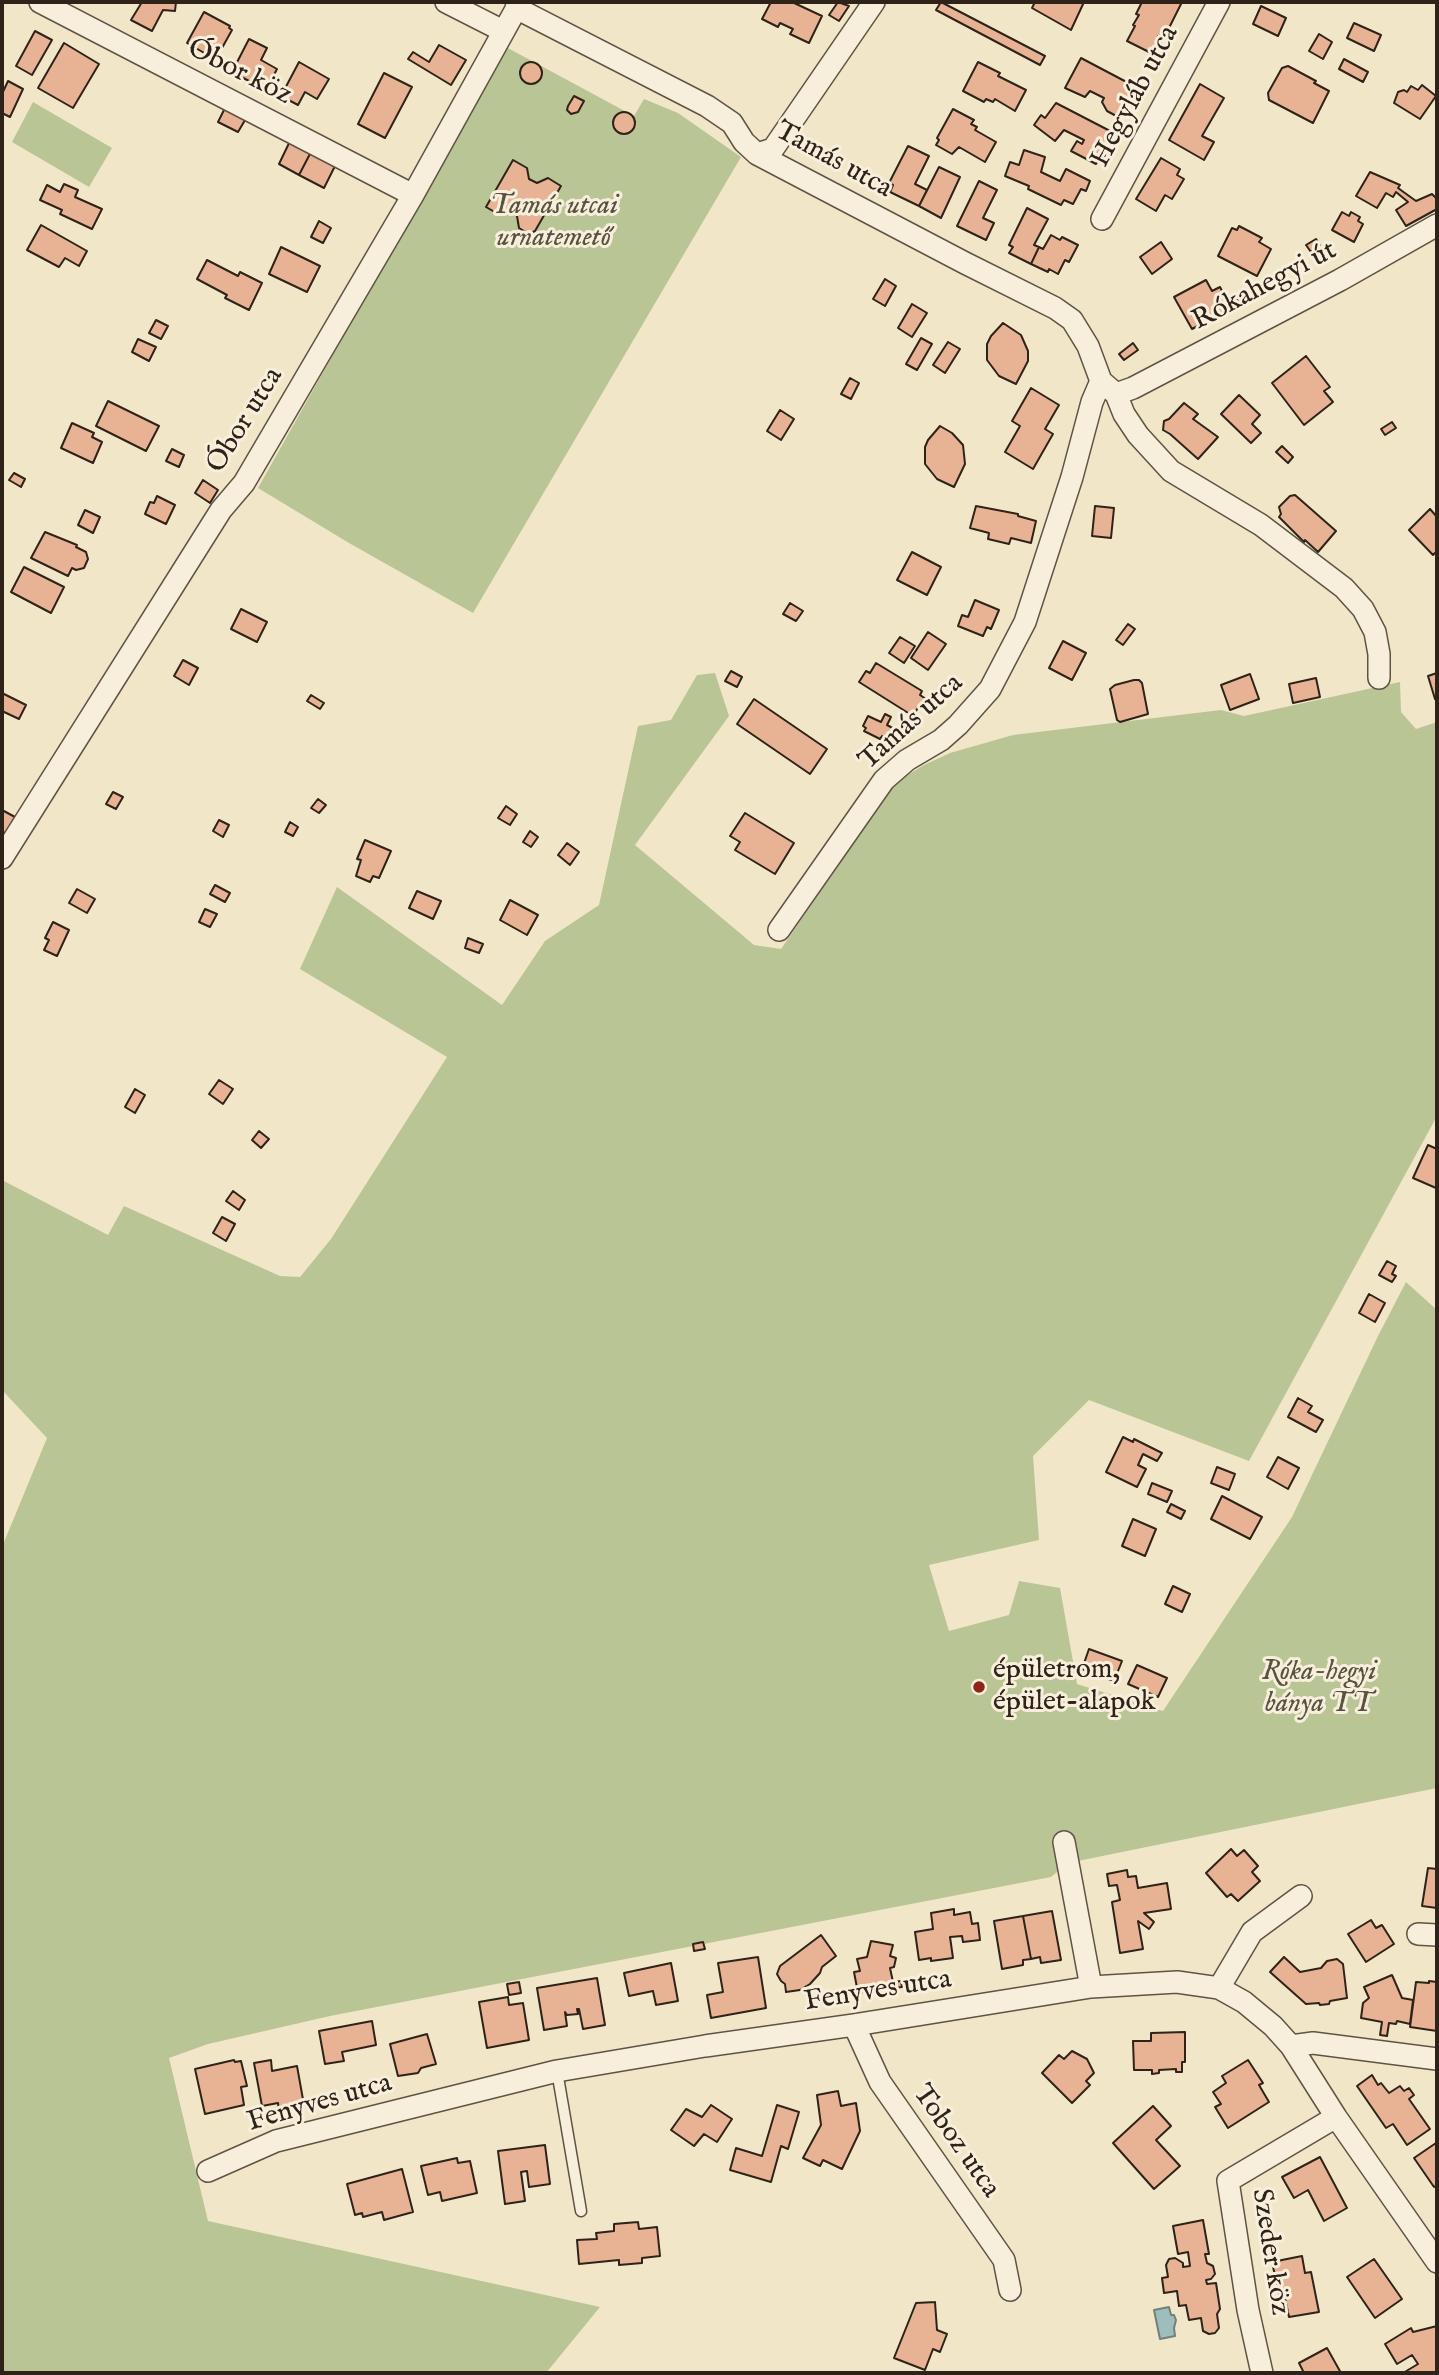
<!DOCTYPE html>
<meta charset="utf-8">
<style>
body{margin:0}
#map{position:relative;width:1439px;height:2375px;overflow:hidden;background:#f2e6c8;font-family:"IM FELL English",serif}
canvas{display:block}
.frame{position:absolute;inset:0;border:4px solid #2e2219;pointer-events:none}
</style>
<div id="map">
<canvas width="1439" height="2375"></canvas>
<div class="frame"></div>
</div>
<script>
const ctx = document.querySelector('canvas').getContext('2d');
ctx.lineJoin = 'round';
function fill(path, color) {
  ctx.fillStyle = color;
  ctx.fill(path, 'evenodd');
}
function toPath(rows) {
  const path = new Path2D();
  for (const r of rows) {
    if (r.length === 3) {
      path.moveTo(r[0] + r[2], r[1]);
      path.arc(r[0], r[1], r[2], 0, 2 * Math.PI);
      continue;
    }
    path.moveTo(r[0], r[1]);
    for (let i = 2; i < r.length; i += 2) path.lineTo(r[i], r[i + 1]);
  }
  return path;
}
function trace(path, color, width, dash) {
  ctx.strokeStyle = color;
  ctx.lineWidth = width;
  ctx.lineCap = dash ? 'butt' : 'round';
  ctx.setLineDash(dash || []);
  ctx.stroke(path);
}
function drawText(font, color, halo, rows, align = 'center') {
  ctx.font = font + ' "IM FELL English",serif';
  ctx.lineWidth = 6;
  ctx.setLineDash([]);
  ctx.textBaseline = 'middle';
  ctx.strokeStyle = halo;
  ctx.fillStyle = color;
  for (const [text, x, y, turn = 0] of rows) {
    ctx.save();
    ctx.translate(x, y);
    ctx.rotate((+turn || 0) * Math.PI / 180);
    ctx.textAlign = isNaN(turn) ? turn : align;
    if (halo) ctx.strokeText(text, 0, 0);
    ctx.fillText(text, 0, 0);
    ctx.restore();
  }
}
fill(toPath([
 [506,47,634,116,644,99,678,113,741,157,473,613,349,543,258,488],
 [33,102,112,148,89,187,12,142],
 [715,673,729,716,635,845,754,945,781,949,895,783,922,766,950,753,1013,735,1221,710,1244,716,1400,682,1401,712,1416,729,1437,722,1437,1116,1249,1461,1089,1400,1033,1456,1039,1540,929,1565,949,1631,1009,1615,1019,1581,1060,1588,1077,1684,1163,1711,1292,1517,1378,1336,1406,1282,1437,1310,1437,1788,1068,1863,1051,1877,330,2016,208,2044,169,2058,208,2221,600,2307,546,2373,2,2373,2,1547,47,1438,2,1390,2,1180,108,1235,124,1206,280,1276,300,1277,331,1239,447,1057,300,969,337,887,502,1005,545,941,599,905,638,726,671,720,697,675]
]), '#bac596');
const water = toPath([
 [1169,2307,1171,2315,1174,2315,1176,2320,1174,2328,1175,2336,1160,2339,1154,2310,1169,2307]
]);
fill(water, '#9dbebd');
trace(water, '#71807b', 2);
const building = toPath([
 [142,2,176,2,175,11,163,10,152,31,131,20,142,2],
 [771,2,792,2,822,16,809,43,790,34,793,29,780,23,778,27,762,19,771,2],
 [838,2,849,6,839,21,829,15,838,2],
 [941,2,1045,56,1040,65,936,10,941,2],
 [1035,2,1084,2,1071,30,1032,8,1035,2],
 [1142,2,1182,2,1168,30,1166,29,1161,38,1158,36,1156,40,1161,43,1155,55,1127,41,1135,26,1133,25,1139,15,1136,14,1142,2],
 [1261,6,1286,18,1278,36,1253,24,1261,6],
 [204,12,230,26,229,28,232,30,222,48,219,46,217,50,210,47,206,54,187,43,204,12],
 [1354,23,1381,35,1374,51,1347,38,1354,23],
 [35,31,52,40,32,75,16,66,35,31],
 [1319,34,1332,42,1323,59,1309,51,1319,34],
 [249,39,267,48,261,60,277,69,266,90,232,72,249,39],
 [64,43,99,64,73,108,38,88,64,43],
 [439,45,466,60,451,85,408,59,413,52,429,62,439,45],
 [1081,58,1136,87,1120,118,1107,111,1102,102,1104,98,1090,91,1085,97,1065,88,1081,58],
 [1344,59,1368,72,1363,82,1339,69,1344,59],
 [531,73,11],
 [299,62,329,79,317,99,305,92,298,105,281,96,299,62],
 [978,62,1000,73,998,76,1026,90,1015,111,995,99,993,102,986,99,984,102,963,91,978,62],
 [1288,66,1316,81,1314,83,1329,91,1313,123,1269,100,1268,93,1282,68,1288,66],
 [384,73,412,87,385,138,358,124,384,73],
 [8,81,23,89,10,117,2,113,2,94,8,81],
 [1200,84,1224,98,1202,136,1214,142,1204,160,1169,140,1200,84],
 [1422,85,1436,96,1420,119,1394,103,1398,92,1404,90,1407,92,1411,86,1418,90,1422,85],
 [574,96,584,101,578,112,571,114,567,110,568,106,574,96],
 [1056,103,1112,132,1102,153,1105,155,1101,163,1098,161,1096,164,1071,151,1077,141,1082,144,1084,140,1064,130,1055,141,1034,125,1041,115,1045,118,1056,103],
 [226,106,248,115,238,132,218,122,226,106],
 [953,109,974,120,971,124,977,127,975,130,996,142,985,162,959,147,952,154,936,145,939,140,937,138,953,109],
 [624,123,11],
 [291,139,312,150,299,175,279,164,291,139],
 [908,146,929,156,915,184,927,190,919,206,890,192,893,185,889,183,908,146],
 [312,150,337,162,324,188,299,175,312,150],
 [1024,150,1045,157,1041,172,1060,181,1066,169,1090,181,1086,191,1081,189,1073,204,1064,200,1061,205,1028,189,1029,186,1005,176,1010,162,1019,165,1024,150],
 [1161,158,1180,169,1177,175,1184,179,1172,199,1165,195,1156,211,1136,199,1161,158],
 [513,160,527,168,529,179,537,183,548,178,561,186,535,231,529,234,519,228,517,216,511,212,500,215,486,207,513,160],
 [939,167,960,177,941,218,919,206,939,167],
 [1370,172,1400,185,1398,188,1416,201,1432,194,1437,199,1437,209,1406,226,1396,210,1408,202,1396,192,1393,197,1386,193,1377,208,1356,196,1370,172],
 [979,181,997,190,983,218,994,223,986,240,957,226,979,181],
 [64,184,78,190,75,197,102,209,92,229,60,214,62,210,40,200,47,185,60,192,64,184],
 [1027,208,1048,219,1034,245,1039,247,1031,264,1009,253,1013,247,1009,245,1027,208],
 [1342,212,1349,216,1351,212,1360,217,1358,221,1363,224,1354,242,1332,230,1342,212],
 [319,221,331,228,323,243,311,237,319,221],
 [41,225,87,251,79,266,65,258,59,267,27,250,41,225],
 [1239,226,1262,238,1259,242,1271,249,1257,276,1218,256,1232,228,1237,230,1239,226],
 [1051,235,1060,240,1062,237,1078,245,1069,262,1065,260,1058,274,1049,269,1048,272,1031,264,1039,247,1043,249,1051,235],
 [1316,239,1320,245,1311,252,1306,245,1316,239],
 [1161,242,1172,259,1152,274,1140,257,1161,242],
 [281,247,320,266,307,292,269,274,281,247],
 [207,260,238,276,240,272,262,283,249,310,225,298,227,295,197,279,207,260],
 [885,279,896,286,885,306,873,299,885,279],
 [1206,280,1212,291,1220,287,1228,302,1236,297,1242,307,1233,312,1231,308,1192,329,1174,297,1206,280],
 [912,304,927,313,912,337,898,328,912,304],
 [156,320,168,326,161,339,149,333,156,320],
 [1003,323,1021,335,1028,351,1028,361,1016,384,999,376,987,360,987,344,991,336,1003,323],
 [921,338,932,344,917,370,906,364,921,338],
 [138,339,156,347,149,361,132,352,138,339],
 [948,342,960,349,945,373,933,365,948,342],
 [1133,343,1138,350,1124,360,1119,354,1133,343],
 [1306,356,1330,387,1324,391,1333,402,1304,425,1272,383,1306,356],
 [850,378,859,383,851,399,841,394,850,378],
 [1031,388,1059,405,1045,429,1053,434,1033,469,1005,452,1020,426,1012,421,1031,388],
 [1239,395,1260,415,1252,424,1261,433,1251,443,1221,414,1239,395],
 [108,401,159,426,146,451,96,426,108,401],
 [1184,403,1198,414,1193,419,1218,437,1198,459,1170,434,1163,430,1164,421,1169,419,1184,403],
 [780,410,794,419,781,440,767,431,780,410],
 [1392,422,1396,428,1385,435,1381,429,1392,422],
 [72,423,94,433,92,437,102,442,93,463,61,448,72,423],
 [940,426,952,433,963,445,965,464,954,487,937,479,925,464,925,447,928,440,940,426],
 [1282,446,1293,457,1288,463,1276,452,1282,446],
 [172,449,184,455,179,467,166,461,172,449],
 [14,473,25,479,21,487,9,480,14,473],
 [203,480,218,490,210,503,195,493,203,480],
 [1295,495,1336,531,1318,552,1305,540,1304,542,1279,517,1281,514,1279,507,1290,496,1295,495],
 [157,496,175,505,166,524,145,514,150,502,154,503,157,496],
 [976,506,1018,514,1018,516,1036,521,1031,543,1011,538,1009,544,988,539,989,533,970,528,976,506],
 [1095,506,1114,508,1111,538,1092,536,1095,506],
 [1430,509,1437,517,1437,551,1433,555,1409,530,1430,509],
 [85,510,100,517,93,533,78,525,85,510],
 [45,532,77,545,76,547,86,552,88,559,84,568,76,570,72,568,68,576,31,558,45,532],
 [912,552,941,567,927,595,897,580,912,552],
 [24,567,64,587,51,613,11,592,24,567],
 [975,600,999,610,991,629,987,627,983,636,958,626,962,615,968,617,975,600],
 [790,603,803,611,796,621,783,614,790,603],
 [241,609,267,622,257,642,231,629,241,609],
 [1128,624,1135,629,1123,645,1116,640,1128,624],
 [928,632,946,644,928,670,911,658,928,632],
 [900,637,915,646,904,663,889,653,900,637],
 [1063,641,1086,653,1072,680,1049,668,1063,641],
 [183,660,198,668,189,685,174,676,183,660],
 [876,663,922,691,920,695,929,701,924,710,919,706,913,716,859,682,866,671,870,673,876,663],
 [731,671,742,677,737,687,725,681,731,671],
 [1437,673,1437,698,1435,699,1428,676,1437,673],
 [1250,674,1259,699,1230,710,1221,685,1250,674],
 [1316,678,1320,697,1293,703,1289,684,1316,678],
 [1134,680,1139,680,1142,683,1148,714,1120,722,1117,720,1110,689,1115,685,1134,680],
 [2,693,26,705,19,719,2,711,2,693],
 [311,695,324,703,320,709,307,701,311,695],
 [754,699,827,749,810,774,737,724,754,699],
 [885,714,891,717,887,725,900,732,894,743,882,736,880,739,864,731,866,728,863,726,868,716,881,722,885,714],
 [113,792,123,797,116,809,106,804,113,792],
 [318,799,326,805,319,813,311,808,318,799],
 [506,806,517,814,510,825,498,818,506,806],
 [2,810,15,817,6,834,2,831,2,810],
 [745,813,794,843,775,874,735,850,740,842,730,836,745,813],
 [219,820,229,825,223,837,213,831,219,820],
 [290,822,298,827,293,836,285,832,290,822],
 [530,831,538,837,531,847,523,842,530,831],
 [365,840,391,851,379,878,373,876,370,882,356,876,361,860,357,859,365,840],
 [567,843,579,852,570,865,558,855,567,843],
 [215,885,230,893,225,902,210,894,215,885],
 [77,889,95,899,87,913,69,903,77,889],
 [417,891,441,901,433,919,409,908,417,891],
 [510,900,538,915,527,935,500,920,510,900],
 [205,909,217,914,210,927,199,922,205,909],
 [53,922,69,930,57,956,44,950,49,940,45,938,53,922],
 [468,938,483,944,479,953,465,948,468,938],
 [219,1080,233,1089,223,1104,209,1094,219,1080],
 [135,1089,145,1095,135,1113,125,1107,135,1089],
 [259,1131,269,1139,261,1148,252,1140,259,1131],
 [1428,1145,1437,1149,1436,1188,1413,1178,1428,1145],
 [233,1191,245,1200,239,1210,226,1201,233,1191],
 [222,1217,235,1224,226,1241,213,1233,222,1217],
 [1387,1261,1396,1266,1392,1274,1396,1276,1392,1282,1379,1275,1387,1261],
 [1369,1294,1385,1303,1375,1322,1359,1313,1369,1294],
 [1298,1398,1312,1406,1308,1412,1323,1420,1316,1432,1288,1417,1298,1398],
 [1123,1437,1133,1442,1134,1439,1162,1453,1157,1461,1143,1454,1138,1465,1146,1469,1137,1487,1106,1472,1123,1437],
 [1278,1457,1299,1468,1288,1489,1267,1477,1278,1457],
 [1217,1467,1235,1474,1229,1490,1211,1483,1217,1467],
 [1152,1483,1172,1491,1167,1502,1148,1494,1152,1483],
 [1222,1496,1262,1517,1250,1539,1211,1519,1222,1496],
 [1171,1504,1185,1511,1181,1519,1167,1512,1171,1504],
 [1133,1519,1156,1529,1145,1556,1122,1546,1133,1519],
 [1173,1586,1190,1594,1182,1612,1165,1604,1173,1586],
 [1089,1649,1122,1661,1114,1681,1082,1669,1089,1649],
 [1137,1665,1167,1678,1158,1697,1128,1684,1137,1665],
 [1231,1849,1237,1856,1244,1850,1258,1866,1252,1872,1260,1881,1238,1901,1231,1894,1227,1897,1206,1873,1231,1849],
 [1428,1868,1437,1869,1437,1908,1422,1906,1428,1868],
 [1127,1870,1128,1877,1136,1876,1138,1888,1167,1883,1171,1909,1144,1913,1154,1922,1149,1929,1138,1921,1143,1949,1120,1953,1112,1902,1120,1900,1117,1885,1109,1886,1107,1874,1127,1870],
 [954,1909,954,1915,970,1912,972,1924,978,1923,980,1940,963,1942,962,1936,950,1937,953,1958,931,1961,931,1958,919,1960,915,1932,933,1929,931,1913,954,1909],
 [1052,1911,1061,1960,1041,1963,1040,1957,1031,1959,1023,1916,1052,1911],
 [1023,1916,1031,1959,1023,1960,1023,1965,1002,1969,994,1921,1023,1916],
 [1371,1920,1376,1928,1382,1925,1394,1944,1366,1962,1348,1934,1371,1920],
 [821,1935,836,1956,822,1967,820,1973,810,1984,800,1990,786,1992,785,1984,781,1981,777,1974,780,1966,821,1935],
 [871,1941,893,1945,890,1956,896,1958,894,1967,890,1968,893,1982,901,1981,902,1987,858,1993,854,1972,860,1971,857,1959,867,1957,871,1941],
 [703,1942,705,1949,694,1951,693,1944,703,1942],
 [758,1957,766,2008,711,2018,707,1995,723,1992,718,1963,758,1957],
 [1284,1957,1300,1972,1321,1968,1327,1961,1337,1959,1343,1964,1347,1998,1330,2001,1329,2004,1320,2005,1319,2003,1306,2004,1270,1972,1284,1957],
 [671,1963,678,2001,656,2005,653,1991,629,1996,624,1973,671,1963],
 [1392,1975,1402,1998,1413,2000,1410,2024,1397,2021,1396,2024,1389,2023,1387,2036,1380,2035,1382,2022,1361,2018,1363,2003,1369,1998,1364,1987,1392,1975],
 [597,1978,605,2025,583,2029,579,2009,577,2009,578,2014,567,2015,565,2012,567,2026,544,2030,537,1988,597,1978],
 [1429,1981,1437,1982,1437,2031,1410,2027,1416,1982,1429,1983,1429,1981],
 [519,1982,521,1993,509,1995,507,1984,519,1982],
 [508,1997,509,2005,523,2003,529,2040,487,2048,479,2002,508,1997],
 [372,2021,376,2045,342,2052,344,2061,325,2064,319,2031,372,2021],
 [1185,2032,1185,2062,1182,2062,1182,2072,1176,2072,1176,2069,1159,2070,1159,2073,1152,2074,1152,2070,1134,2070,1133,2041,1151,2041,1151,2033,1185,2032],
 [427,2034,436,2064,421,2068,418,2073,398,2076,390,2044,427,2034],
 [1072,2051,1087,2059,1094,2073,1086,2081,1090,2085,1072,2103,1042,2073,1059,2055,1064,2059,1072,2051],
 [234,2060,235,2062,241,2061,247,2086,241,2087,244,2105,205,2114,195,2069,234,2060],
 [271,2060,272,2071,297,2066,304,2105,279,2110,278,2103,262,2106,254,2063,271,2060],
 [1248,2060,1263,2083,1259,2085,1269,2102,1228,2128,1215,2107,1221,2104,1213,2092,1226,2083,1222,2076,1248,2060],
 [1372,2075,1378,2085,1381,2083,1389,2093,1400,2086,1404,2091,1409,2088,1414,2095,1409,2099,1430,2129,1407,2145,1393,2124,1386,2128,1357,2086,1372,2075],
 [838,2091,841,2106,856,2103,860,2131,842,2169,823,2160,820,2166,803,2158,821,2125,817,2095,838,2091],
 [711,2105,732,2119,717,2142,704,2134,694,2146,671,2130,686,2109,702,2117,711,2105],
 [777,2105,799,2112,788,2149,781,2146,771,2182,730,2170,736,2148,762,2156,777,2105],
 [1153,2106,1171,2126,1156,2140,1180,2166,1154,2189,1113,2143,1153,2106],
 [1436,2143,1437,2185,1434,2187,1414,2158,1436,2143],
 [545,2145,550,2184,529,2187,527,2171,521,2172,525,2201,505,2204,498,2151,545,2145],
 [1320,2157,1347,2208,1324,2221,1308,2190,1294,2198,1282,2177,1320,2157],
 [457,2158,458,2163,470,2161,477,2193,442,2201,440,2192,428,2195,421,2166,457,2158],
 [402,2169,413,2212,384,2220,382,2212,363,2217,362,2213,355,2215,347,2184,402,2169],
 [1203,2220,1209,2254,1205,2254,1207,2263,1213,2266,1215,2274,1211,2279,1206,2280,1207,2284,1216,2283,1220,2309,1217,2314,1219,2328,1215,2333,1209,2334,1203,2331,1201,2318,1189,2320,1186,2305,1179,2306,1177,2291,1164,2293,1162,2278,1168,2277,1166,2265,1169,2259,1175,2258,1183,2263,1183,2267,1190,2266,1188,2252,1178,2254,1173,2226,1203,2220],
 [638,2222,639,2229,657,2227,660,2256,642,2258,642,2263,619,2265,619,2260,579,2264,577,2240,597,2239,596,2233,614,2231,614,2224,638,2222],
 [1302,2256,1305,2273,1311,2272,1319,2312,1289,2317,1285,2298,1280,2299,1272,2262,1302,2256],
 [1374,2259,1402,2299,1375,2318,1347,2277,1374,2259],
 [935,2302,937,2330,947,2334,940,2352,933,2349,925,2370,894,2358,916,2303,935,2302],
 [1437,2326,1437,2373,1403,2373,1418,2364,1412,2355,1397,2364,1385,2344,1411,2328,1413,2332,1437,2326],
 [1327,2348,1341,2373,1304,2373,1299,2363,1327,2348]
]);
fill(building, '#e8b395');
trace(building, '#2e2219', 2);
const lane = toPath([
 [557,2071,581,2211]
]);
const street = toPath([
 [40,2,413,195],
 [446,2,503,31],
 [516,8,707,106,732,123,744,142,757,154,965,263,1055,308,1072,320,1088,346,1101,381,1116,394,1124,414,1138,435,1171,471,1261,525,1344,588,1363,609,1375,632,1379,654,1379,678],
 [757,154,773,149,874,2],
 [1102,219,1219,2],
 [1116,394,1133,388,1340,280,1437,225],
 [2,858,221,510,244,483,413,195,520,2],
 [779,930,884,780,907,760,941,740,958,725,990,689,1025,622,1072,477,1092,402,1101,381],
 [1064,1842,1091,1987],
 [1418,1934,1437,1935],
 [1219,1988,1252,1932,1301,1896],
 [854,2025,880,2082,1004,2260,1010,2290],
 [1291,2046,1313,2043,1437,2059],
 [208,2171,276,2141,557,2071,705,2046,854,2025,1091,1987,1177,1982,1219,1988,1244,2002,1273,2026,1291,2046,1336,2117,1437,2262],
 [1262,2373,1248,2310,1228,2181,1336,2117]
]);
trace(lane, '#5f5345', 13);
trace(street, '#5f5345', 24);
trace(lane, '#f7efdb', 10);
trace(street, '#f7efdb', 21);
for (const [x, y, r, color] of [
 [979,1687,7,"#8f2418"]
]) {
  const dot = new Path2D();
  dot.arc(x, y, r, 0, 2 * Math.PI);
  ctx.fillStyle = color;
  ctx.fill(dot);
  trace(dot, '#f7efdb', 2.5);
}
drawText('28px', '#2e2219', '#f7efdb', [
 ["Óbor köz",239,73,27],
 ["Hegyláb utca",1136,97,-62],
 ["Tamás utca",833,161,29],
 ["Rókahegyi út",1265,287,-28],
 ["Óbor utca",246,421,-58],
 ["Tamás utca",912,723,-42],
 ["Fenyves utca",878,1992,-9],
 ["Fenyves utca",320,2104,-16],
 ["Toboz utca",955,2142,55],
 ["Szeder köz",1269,2252,81]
]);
drawText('italic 28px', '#58533e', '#f7efdb', [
 ["Tamás utcai",554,207],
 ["urnatemető",554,239],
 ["Róka-hegyi",1319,1673],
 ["bánya TT",1319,1705]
]);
drawText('28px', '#2e2219', '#f7efdb', [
 ["épületrom,",993,1671],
 ["épület-alapok",993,1703]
], 'left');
</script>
